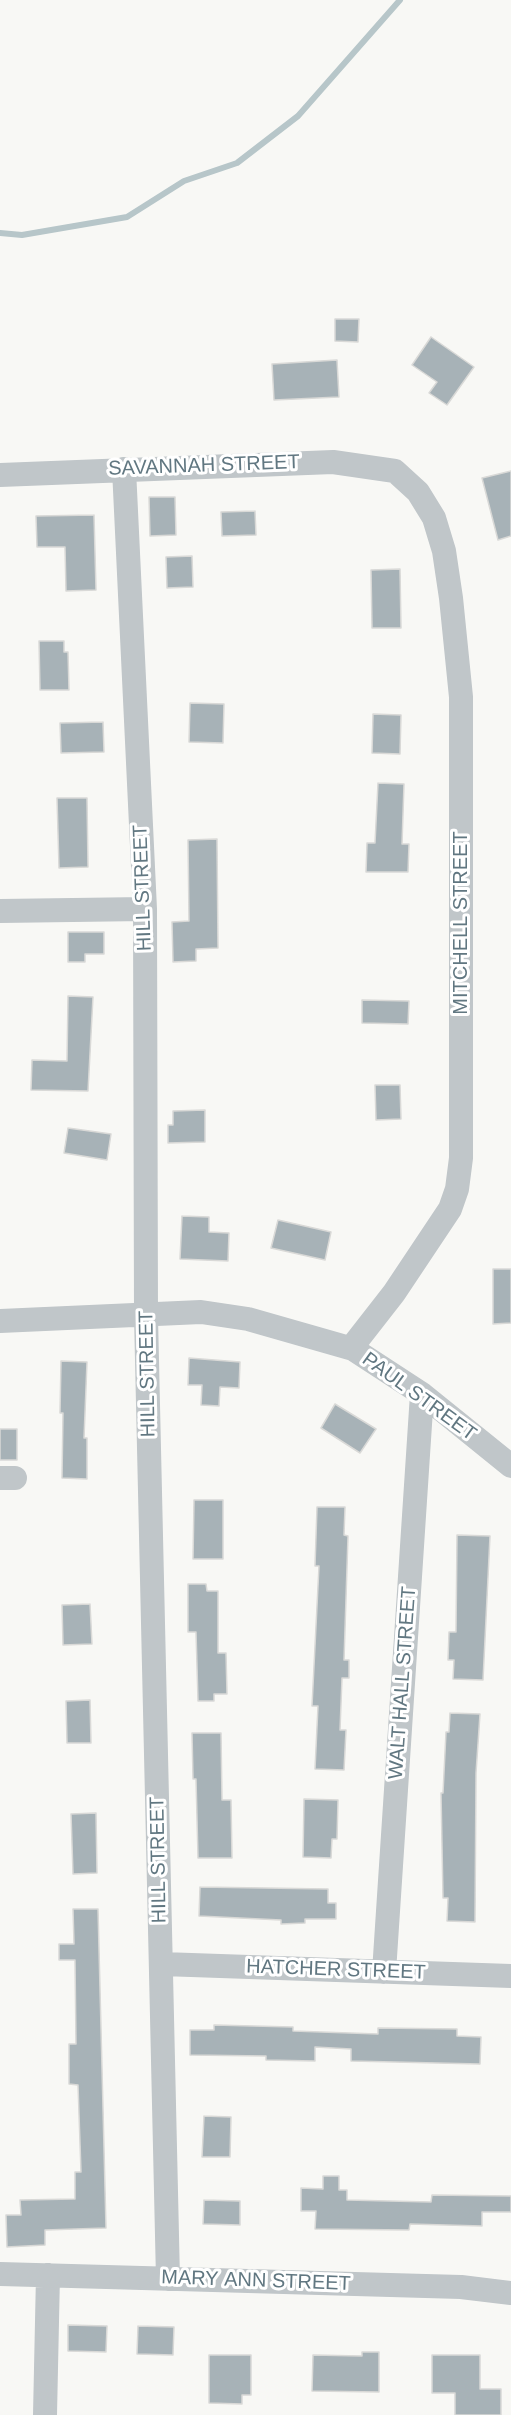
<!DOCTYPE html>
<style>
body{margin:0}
canvas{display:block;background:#f8f8f5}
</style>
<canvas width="511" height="2415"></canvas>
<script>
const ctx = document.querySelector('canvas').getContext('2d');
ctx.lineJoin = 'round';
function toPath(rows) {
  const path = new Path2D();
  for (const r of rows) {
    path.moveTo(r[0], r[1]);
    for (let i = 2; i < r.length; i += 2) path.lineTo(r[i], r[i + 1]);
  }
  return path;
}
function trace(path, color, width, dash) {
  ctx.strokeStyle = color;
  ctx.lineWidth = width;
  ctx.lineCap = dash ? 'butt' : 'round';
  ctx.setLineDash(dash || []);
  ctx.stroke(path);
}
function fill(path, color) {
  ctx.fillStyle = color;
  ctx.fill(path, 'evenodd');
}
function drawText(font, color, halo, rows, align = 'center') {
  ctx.font = font + ' Arial,sans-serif';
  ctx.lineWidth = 6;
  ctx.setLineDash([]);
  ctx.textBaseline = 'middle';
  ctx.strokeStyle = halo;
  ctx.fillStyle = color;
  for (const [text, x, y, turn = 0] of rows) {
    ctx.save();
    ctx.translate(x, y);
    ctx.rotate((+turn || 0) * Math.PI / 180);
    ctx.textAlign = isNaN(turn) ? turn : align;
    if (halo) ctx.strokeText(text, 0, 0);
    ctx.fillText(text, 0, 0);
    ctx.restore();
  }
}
trace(toPath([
 [0,233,22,235,127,217,184,181,237,163,298,116,400,0]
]), '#b7c6c9', 6);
const building = toPath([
 [335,319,359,319,358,342,335,341,335,319],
 [431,337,474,367,447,405,429,393,437,382,412,365,431,337],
 [337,360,339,397,274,400,272,364,337,360],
 [511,471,511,536,498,540,482,478,511,471],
 [149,497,175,497,176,535,150,536,149,497],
 [255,511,256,535,222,536,221,512,255,511],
 [94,515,96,590,66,591,65,547,37,547,36,516,94,515],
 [192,556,193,587,167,588,166,557,192,556],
 [400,569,401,628,372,628,371,570,400,569],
 [39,641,64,641,64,652,68,652,69,690,40,690,39,641],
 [190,703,224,704,223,743,189,742,190,703],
 [373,714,401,715,400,754,372,753,373,714],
 [103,722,104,752,61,753,60,723,103,722],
 [378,783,404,784,402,844,409,844,408,872,366,872,367,843,375,843,378,783],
 [57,798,87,798,88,867,59,868,57,798],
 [217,839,218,948,196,949,196,961,173,962,172,922,189,921,188,840,217,839],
 [68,932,104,932,104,954,85,954,85,962,68,962,68,932],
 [68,996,93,997,88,1091,31,1090,32,1060,67,1061,68,996],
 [362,1000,409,1001,408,1024,362,1023,362,1000],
 [375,1085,400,1085,401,1119,376,1120,375,1085],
 [205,1110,205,1142,168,1143,168,1125,173,1125,173,1111,205,1110],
 [68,1128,111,1134,107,1160,64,1153,68,1128],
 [182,1216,209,1217,209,1232,229,1233,228,1261,180,1259,182,1216],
 [278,1220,331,1232,325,1260,271,1248,278,1220],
 [493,1269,511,1269,511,1323,493,1324,493,1269],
 [189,1358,240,1362,239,1388,220,1387,219,1406,201,1405,202,1385,188,1385,189,1358],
 [61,1361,87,1362,84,1438,87,1438,87,1479,62,1478,63,1413,60,1413,61,1361],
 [335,1404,376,1429,360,1453,321,1428,335,1404],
 [0,1429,17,1429,17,1460,0,1460,0,1429],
 [194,1500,223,1500,223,1559,193,1559,194,1500],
 [317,1507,345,1507,344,1535,348,1536,344,1660,349,1660,349,1678,342,1678,340,1730,346,1730,344,1770,315,1769,318,1706,312,1706,319,1566,315,1566,317,1507],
 [457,1535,490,1536,483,1680,453,1679,454,1660,448,1660,449,1632,456,1632,457,1535],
 [188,1584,206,1584,207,1591,218,1591,218,1653,226,1653,227,1694,214,1694,214,1701,198,1701,196,1632,188,1632,188,1584],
 [90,1604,92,1644,63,1645,62,1605,90,1604],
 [90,1700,91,1743,67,1743,66,1701,90,1700],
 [450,1713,480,1714,476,1773,475,1922,447,1921,448,1898,443,1898,441,1793,443,1793,446,1732,449,1732,450,1713],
 [192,1733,221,1733,222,1800,231,1800,232,1858,198,1858,196,1779,193,1779,192,1733],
 [304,1799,338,1800,337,1839,332,1839,331,1858,303,1857,304,1799],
 [96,1813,97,1873,73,1874,71,1814,96,1813],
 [200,1887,328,1889,328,1903,336,1903,336,1919,305,1919,305,1923,281,1924,281,1920,199,1916,200,1887],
 [73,1909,98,1909,106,2228,45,2230,45,2245,7,2247,6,2215,21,2215,20,2200,75,2199,75,2172,81,2172,78,2085,69,2084,69,2044,76,2044,75,1960,59,1960,59,1944,74,1944,73,1909],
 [214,2025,293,2027,293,2031,378,2034,378,2028,457,2029,457,2036,481,2037,480,2064,351,2061,351,2049,315,2047,315,2061,266,2060,266,2056,190,2055,190,2030,214,2030,214,2025],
 [204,2116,231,2117,230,2157,202,2157,204,2116],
 [323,2176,339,2176,339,2190,347,2190,347,2200,431,2202,432,2195,511,2196,511,2212,482,2212,482,2226,410,2224,409,2230,315,2229,316,2211,301,2211,301,2188,323,2189,323,2176],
 [204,2200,240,2201,240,2225,203,2224,204,2200],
 [68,2325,107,2326,106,2352,68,2351,68,2325],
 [138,2326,174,2327,173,2355,137,2354,138,2326],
 [362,2352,379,2352,379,2392,312,2391,313,2355,362,2356,362,2352],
 [209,2355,251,2355,251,2395,242,2395,242,2404,209,2403,209,2355],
 [432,2355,480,2355,480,2389,501,2389,501,2415,455,2415,455,2393,432,2393,432,2355]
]);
fill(building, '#a7b2b7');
trace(building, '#d9d9d7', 1.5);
trace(toPath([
 [124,469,145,909,146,1317,168,2279],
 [0,475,333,462,395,471,418,492,434,518,444,551,451,598,461,697,461,1158,457,1189,450,1209,394,1293,355,1343,353,1349],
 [0,911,145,909],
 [0,1321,201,1312,248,1319,353,1349,422,1394,511,1466],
 [0,1478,15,1478],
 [162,1964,511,1976],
 [384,1972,422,1394],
 [0,2274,461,2287,511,2293],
 [45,2415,48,2275]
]), '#c0c6c9', 24);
drawText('20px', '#617781', '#fff', [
 ["SAVANNAH STREET",204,466,-2],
 ["HILL STREET",143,888,-92],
 ["MITCHELL STREET",461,923,-90],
 ["HILL STREET",148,1374,-91],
 ["PAUL STREET",419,1397,36],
 ["WALT HALL STREET",403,1683,-86],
 ["HILL STREET",159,1860,-91],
 ["HATCHER STREET",336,1970,2],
 ["MARY ANN STREET",256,2281,2]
]);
</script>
